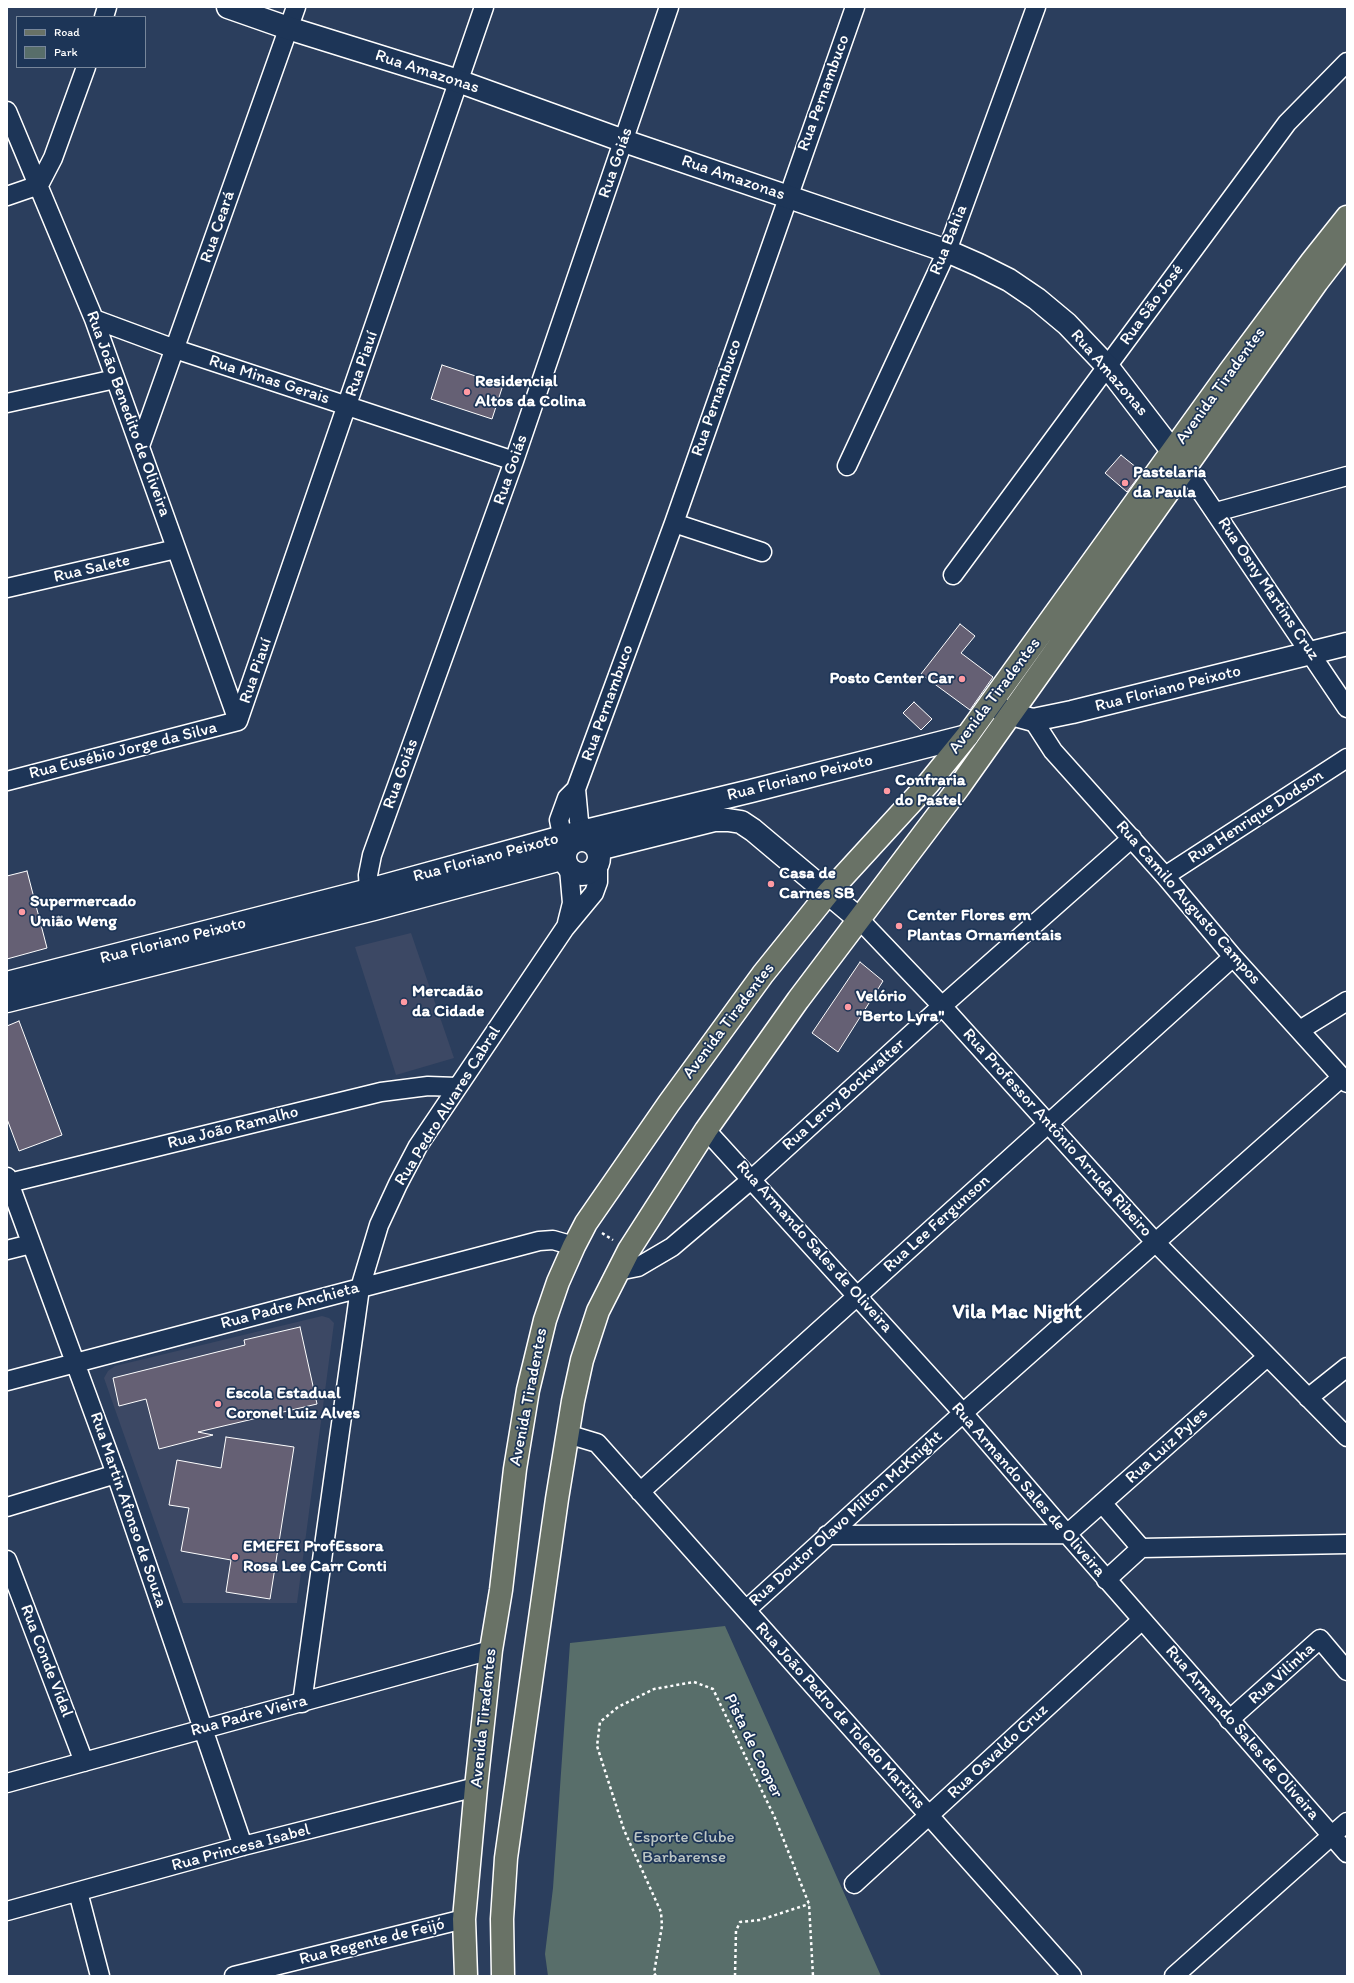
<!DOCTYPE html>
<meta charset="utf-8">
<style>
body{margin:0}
#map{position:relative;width:1354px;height:1983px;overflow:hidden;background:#2b3e5d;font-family:Itim,sans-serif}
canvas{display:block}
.frame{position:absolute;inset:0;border:8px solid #fff;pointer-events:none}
.legend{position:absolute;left:16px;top:16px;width:130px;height:52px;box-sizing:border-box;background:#1d3557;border:1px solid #77869a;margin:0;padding:5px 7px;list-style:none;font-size:12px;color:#fff}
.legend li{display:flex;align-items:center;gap:8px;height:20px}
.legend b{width:20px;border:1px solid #77869a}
</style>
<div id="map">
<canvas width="1354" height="1983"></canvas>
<div class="frame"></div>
<ul class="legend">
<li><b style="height:5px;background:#697266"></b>Road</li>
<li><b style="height:11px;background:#586e6a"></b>Park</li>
</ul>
</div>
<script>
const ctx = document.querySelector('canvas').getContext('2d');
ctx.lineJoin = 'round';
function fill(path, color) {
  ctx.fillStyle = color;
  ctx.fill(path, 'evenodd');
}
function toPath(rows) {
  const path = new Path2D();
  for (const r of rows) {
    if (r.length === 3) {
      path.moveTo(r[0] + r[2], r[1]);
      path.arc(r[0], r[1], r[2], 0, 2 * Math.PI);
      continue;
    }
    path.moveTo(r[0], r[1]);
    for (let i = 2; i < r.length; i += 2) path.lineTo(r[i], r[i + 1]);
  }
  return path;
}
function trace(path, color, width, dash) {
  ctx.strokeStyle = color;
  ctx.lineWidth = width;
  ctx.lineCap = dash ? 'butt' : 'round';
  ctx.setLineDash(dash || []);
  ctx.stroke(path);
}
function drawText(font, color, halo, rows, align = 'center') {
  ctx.font = font + ' Itim,sans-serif';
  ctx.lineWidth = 3.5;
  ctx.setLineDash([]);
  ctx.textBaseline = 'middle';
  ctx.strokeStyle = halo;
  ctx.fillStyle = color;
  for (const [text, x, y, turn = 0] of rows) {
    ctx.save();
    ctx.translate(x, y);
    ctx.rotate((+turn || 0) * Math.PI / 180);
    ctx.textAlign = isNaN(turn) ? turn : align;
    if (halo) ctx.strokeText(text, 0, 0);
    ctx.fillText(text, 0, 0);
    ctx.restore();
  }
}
fill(toPath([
 [411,933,454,1058,396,1075,355,947],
 [322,1316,329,1318,334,1323,297,1603,183,1603,104,1378,108,1371,115,1366]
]), '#3c4864');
fill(toPath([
 [725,1626,881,1976,548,1976,545,1954,553,1888,570,1643]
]), '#586e6a');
const building = toPath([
 [442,365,503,385,492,419,431,399,442,365],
 [1121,455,1142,472,1127,492,1105,473,1121,455],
 [960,624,975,636,961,653,993,677,970,710,921,674,960,624],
 [914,702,932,719,921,730,903,713,914,702],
 [27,871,47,948,7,959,7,876,27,871],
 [860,962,883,981,838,1052,812,1033,860,962],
 [19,1021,62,1135,19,1151,7,1119,7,1026,19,1021],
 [300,1327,317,1404,198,1432,213,1435,159,1449,146,1399,119,1406,113,1378,245,1345,244,1340,300,1327],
 [226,1437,294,1447,270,1599,226,1592,231,1560,181,1551,189,1508,169,1505,177,1460,221,1468,226,1437]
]);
fill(building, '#656074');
trace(building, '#fff', 1);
const street = toPath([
 [104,17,107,7],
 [7,111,94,319,238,721],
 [7,196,39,185,53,158,86,67],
 [94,319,175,349,514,461],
 [7,403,115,379],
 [140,446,296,7],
 [847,466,947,251,1036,7],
 [1185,468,1347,708],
 [1216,512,1347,476],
 [674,523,762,552],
 [953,575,1287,123,1347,62],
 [7,588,176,549],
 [1033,720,1053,751,1165,876,1233,957,1347,1083],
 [238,721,484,7],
 [7,781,238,721],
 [576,789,579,821,592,842],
 [565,850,559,820,567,798,576,789,674,523,855,7],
 [1165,876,1347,758],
 [372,903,369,890,368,875,372,855,514,461,669,7],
 [859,919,942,1006,1156,1243,1347,1437],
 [567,923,572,903,569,869],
 [1300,1030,1347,1001],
 [706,1130,963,1413,1067,1534,1347,1853],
 [7,1177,116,1474,243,1846],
 [9,1183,381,1092,428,1086,457,1087],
 [7,1250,31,1244],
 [618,1271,638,1267,672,1247,752,1179,942,1006,1132,838],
 [7,1381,539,1241,553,1240,574,1246],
 [1308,1398,1347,1367],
 [567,1434,597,1443,1072,1976],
 [640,1492,1233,957],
 [1102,1503,1141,1548],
 [7,1507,116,1474],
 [827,1535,1067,1534,1267,1357],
 [7,1560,84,1762],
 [1106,1580,1141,1548,1347,1544],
 [746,1610,963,1413,1342,1077],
 [302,1703,360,1288,379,1225,398,1184,418,1146,565,928,594,893,598,882,598,862],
 [1229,1720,1320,1639,1347,1671],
 [7,1783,491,1650],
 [854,1884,1142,1620],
 [78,1892,100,1976],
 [7,1911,243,1846,476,1787],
 [234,1976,464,1919],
 [1174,1976,1347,1822]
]);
const secondary = toPath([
 [228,7,288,28,458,81,624,141,947,251,979,265,1009,280,1037,299,1067,324,1107,366,1183,465],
 [994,706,1011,714,1033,720,1072,712,1347,644],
 [582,857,17],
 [598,849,714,820,728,820,741,822,753,830,859,919],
 [7,983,369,890,569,835,751,791,967,736],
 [7,1001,374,909,565,858]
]);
const primary = toPath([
 [466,1976,464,1919,476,1787,491,1650,501,1590,515,1469,528,1390,545,1320,558,1282,574,1246,586,1223,669,1103,763,974,829,892,928,784,967,736,1230,371,1312,261,1347,217],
 [503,1976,502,1919,506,1858,557,1499,573,1401,582,1360,598,1311,629,1250,706,1130,798,1000,959,787,1317,282,1347,243]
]);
trace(street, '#fff', 21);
trace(secondary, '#fff', 25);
trace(primary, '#fff', 25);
trace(toPath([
 [602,1233,613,1240],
 [656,1976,654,1973,662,1926,661,1912,624,1830,597,1746,600,1722,618,1707,654,1689,694,1682,713,1689,775,1818,809,1904,813,1976],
 [735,1976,736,1931,740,1922,760,1920,809,1904]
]), '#fff', 2.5, [3, 3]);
trace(street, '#1d3557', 18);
trace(secondary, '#1d3557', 22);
trace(primary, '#697266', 22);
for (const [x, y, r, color] of [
 [467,392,4,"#ff9aa2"],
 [1125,483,4,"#ff9aa2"],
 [962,679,4,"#ff9aa2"],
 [887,791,4,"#ff9aa2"],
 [771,884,4,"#ff9aa2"],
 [22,912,4,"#ff9aa2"],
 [899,926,4,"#ff9aa2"],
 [404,1002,4,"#ff9aa2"],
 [848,1007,4,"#ff9aa2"],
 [218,1404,4,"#ff9aa2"],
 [235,1557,4,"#ff9aa2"]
]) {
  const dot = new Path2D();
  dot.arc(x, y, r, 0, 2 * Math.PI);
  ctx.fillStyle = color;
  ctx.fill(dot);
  trace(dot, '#1d3557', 1.5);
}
drawText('17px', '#fff', '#1d3557', [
 ["Rua Amazonas",427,72,18],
 ["Rua Pernambuco",824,93,-70],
 ["Rua Goiás",616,163,-71],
 ["Rua Amazonas",733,178,19],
 ["Rua Ceará",218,227,-71],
 ["Rua Bahia",949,240,-68],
 ["Rua São José",1152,305,-54],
 ["Rua Piauí",362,364,-71],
 ["Rua Amazonas",1109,373,49],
 ["Rua Minas Gerais",269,380,18],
 ["Avenida Tiradentes",1221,386,-54],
 ["Rua Pernambuco",717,398,-71],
 ["Rua João Benedito de Oliveira",128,414,70],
 ["Rua Goiás",511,470,-71],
 ["Rua Salete",92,569,-13],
 ["Rua Osny Martins Cruz",1268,589,56],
 ["Rua Piauí",256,671,-71],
 ["Rua Floriano Peixoto",1168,689,-14],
 ["Avenida Tiradentes",995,696,-53],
 ["Rua Pernambuco",608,703,-70],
 ["Rua Eusébio Jorge da Silva",123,751,-14],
 ["Rua Goiás",401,774,-70],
 ["Rua Floriano Peixoto",800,778,-14],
 ["Rua Henrique Dodson",1256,817,-33],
 ["Rua Floriano Peixoto",486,858,-15],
 ["Rua Camilo Augusto Campos",1188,903,49],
 ["Rua Floriano Peixoto",173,941,-14],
 ["Avenida Tiradentes",729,1021,-53],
 ["Rua Leroy Bockwalter",844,1095,-42],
 ["Rua Pedro Alvares Cabral",448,1106,-58],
 ["Rua João Ramalho",233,1128,-14],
 ["Rua Professor Antônio Arruda Ribeiro",1057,1133,48],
 ["Rua Lee Fergunson",937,1224,-42],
 ["Rua Armando Sales de Oliveira",814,1247,48],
 ["Rua Padre Anchieta",290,1306,-15],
 ["Avenida Tiradentes",529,1397,-79],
 ["Rua Luiz Pyles",1167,1446,-42],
 ["Rua Armando Sales de Oliveira",1028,1490,49],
 ["Rua Martin Afonso de Souza",128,1510,71],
 ["Rua Doutor Olavo Milton McKnight",846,1519,-42],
 ["Rua Conde Vidal",46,1661,69],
 ["Rua Vilinha",1282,1674,-42],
 ["Rua Padre Vieira",249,1716,-15],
 ["Rua João Pedro de Toledo Martins",840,1716,48],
 ["Avenida Tiradentes",484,1718,-84],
 ["Rua Armando Sales de Oliveira",1242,1733,49],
 ["Pista de Cooper",753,1746,64],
 ["Rua Osvaldo Cruz",998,1752,-43],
 ["Rua Princesa Isabel",241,1848,-15],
 ["Rua Regente de Feijó",372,1942,-14]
]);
drawText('bold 17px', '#fff', '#1d3557', [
 ["Residencial",475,382],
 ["Altos da Colina",475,402],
 ["Pastelaria",1133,473],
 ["da Paula",1133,493],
 ["Posto Center Car",954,679,"right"],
 ["Confraria",895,781],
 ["do Pastel",895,801],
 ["Casa de",779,874],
 ["Carnes SB",779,894],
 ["Supermercado",30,902],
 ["União Weng",30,922],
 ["Center Flores em",907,916],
 ["Plantas Ornamentais",907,936],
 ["Mercadão",412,992],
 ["da Cidade",412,1012],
 ["Velório",856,997],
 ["\"Berto Lyra\"",856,1017],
 ["Escola Estadual",226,1394],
 ["Coronel Luiz Alves",226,1414],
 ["EMEFEI ProfEssora",243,1547],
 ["Rosa Lee Carr Conti",243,1567]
], 'left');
drawText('17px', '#bcc5c3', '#1d3557', [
 ["Esporte Clube",684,1838],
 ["Barbarense",684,1858]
]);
drawText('bold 21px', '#fff', '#1d3557', [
 ["Vila Mac Night",1017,1313]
]);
</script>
